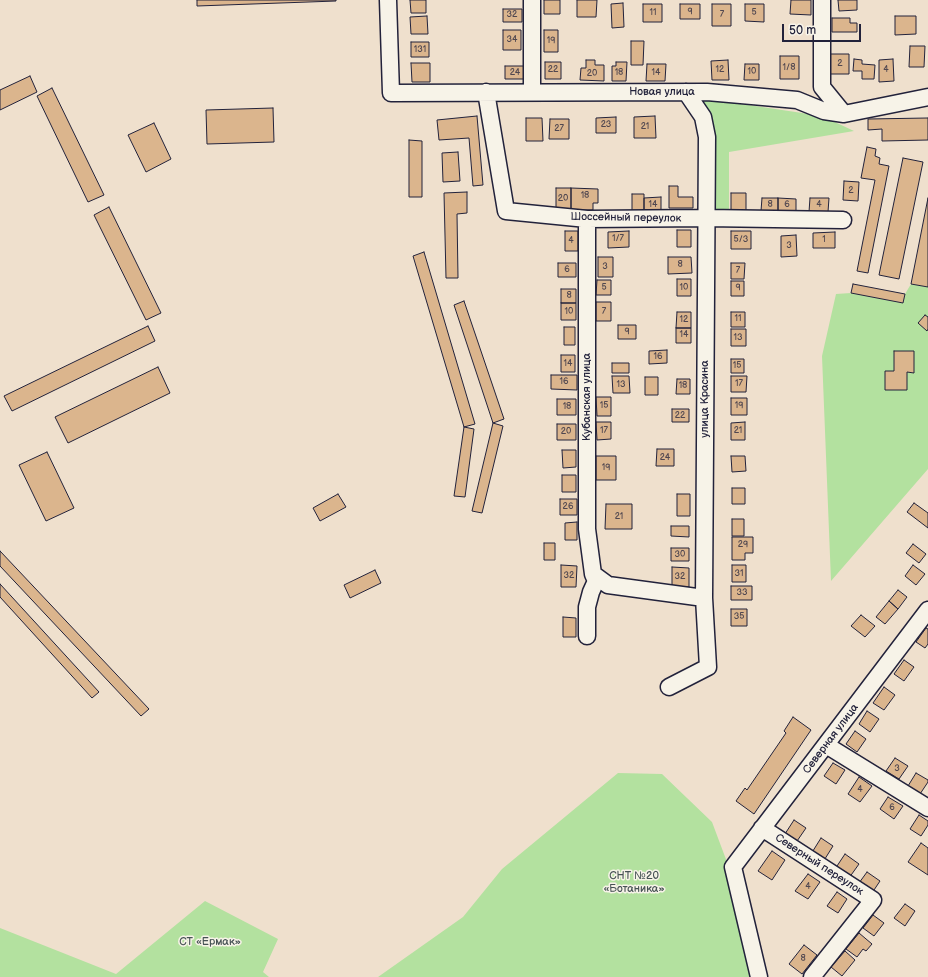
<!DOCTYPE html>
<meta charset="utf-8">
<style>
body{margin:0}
#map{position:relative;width:928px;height:977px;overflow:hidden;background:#efe0cd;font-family:"Balsamiq Sans",sans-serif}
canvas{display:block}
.scale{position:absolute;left:782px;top:24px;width:79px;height:18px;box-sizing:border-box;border:2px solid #22223b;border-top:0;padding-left:5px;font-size:12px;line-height:14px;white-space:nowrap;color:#22223b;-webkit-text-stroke:3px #f7f3e8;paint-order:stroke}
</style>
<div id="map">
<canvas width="928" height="977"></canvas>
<div class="scale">50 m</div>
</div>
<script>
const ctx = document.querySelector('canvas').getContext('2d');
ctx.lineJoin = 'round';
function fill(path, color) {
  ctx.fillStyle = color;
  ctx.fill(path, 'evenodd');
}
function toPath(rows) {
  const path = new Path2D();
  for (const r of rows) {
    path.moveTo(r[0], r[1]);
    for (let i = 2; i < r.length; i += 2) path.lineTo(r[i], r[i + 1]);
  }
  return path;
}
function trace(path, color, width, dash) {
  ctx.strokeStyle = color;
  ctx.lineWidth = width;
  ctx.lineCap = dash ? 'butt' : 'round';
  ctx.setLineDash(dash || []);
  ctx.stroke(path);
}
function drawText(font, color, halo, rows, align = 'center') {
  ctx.font = font + ' "Balsamiq Sans",sans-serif';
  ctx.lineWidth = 3;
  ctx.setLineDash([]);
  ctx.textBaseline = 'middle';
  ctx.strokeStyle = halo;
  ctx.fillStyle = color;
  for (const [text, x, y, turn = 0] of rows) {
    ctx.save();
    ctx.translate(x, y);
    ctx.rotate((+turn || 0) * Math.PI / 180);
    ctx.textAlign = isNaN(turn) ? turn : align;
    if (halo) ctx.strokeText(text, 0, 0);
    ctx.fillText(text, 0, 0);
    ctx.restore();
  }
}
fill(toPath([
 [702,98,822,116,854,131,729,152,729,214,711,213,713,123],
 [911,284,928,287,928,469,831,581,822,356,836,294,851,293,903,303,905,294],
 [618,773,662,774,712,822,733,878,759,977,378,977,463,917,502,869],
 [205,901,278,939,263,972,269,977,0,977,0,928,116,974]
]), '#b3e19f');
const building = toPath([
 [197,0,336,0,336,1,197,6,197,0],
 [410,0,426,0,426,13,411,13,410,0],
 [544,0,560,0,560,14,544,14,544,0],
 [577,0,597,0,596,17,577,17,577,0],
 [791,0,811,0,811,15,790,14,791,0],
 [838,0,857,0,857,10,839,11,838,0],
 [623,3,624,27,612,28,611,4,623,3],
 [643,4,662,4,662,22,643,22,643,4],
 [680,4,700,4,700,19,680,19,680,4],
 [712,4,731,4,731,26,712,26,712,4],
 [745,4,764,4,764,22,745,21,745,4],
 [503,9,522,9,522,22,503,22,503,9],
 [427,16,428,34,411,34,410,17,427,16],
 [895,16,916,16,916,34,895,35,895,16],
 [832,18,850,18,850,23,857,23,857,32,832,32,832,18],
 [503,30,521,30,521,50,503,50,503,30],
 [544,30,558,30,558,52,544,52,544,30],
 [631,41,644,41,643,65,631,65,631,41],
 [411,42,429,42,429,57,411,57,411,42],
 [910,46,925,46,924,67,909,67,910,46],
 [830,54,849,54,849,74,830,74,830,54],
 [780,56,799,56,799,79,780,79,780,56],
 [854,59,862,60,862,64,875,65,874,79,862,79,862,71,853,71,854,59],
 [893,59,894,81,879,82,879,60,893,59],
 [586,60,595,60,595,65,604,65,604,81,580,80,581,68,586,68,586,60],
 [728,60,729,80,712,80,711,61,728,60],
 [545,62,561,62,561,79,545,79,545,62],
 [616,62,627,62,626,81,612,81,612,66,616,66,616,62],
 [411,63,430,63,430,82,412,82,411,63],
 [647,64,666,64,665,81,646,81,647,64],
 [745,64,759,64,759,80,744,80,745,64],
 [505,66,524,66,524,79,505,79,505,66],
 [30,76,37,92,0,110,0,90,30,76],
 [52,88,104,195,88,202,37,96,52,88],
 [273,108,274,142,207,144,206,110,273,108],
 [477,116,483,185,473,186,469,138,439,140,437,120,477,116],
 [655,116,656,138,634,138,634,117,655,116],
 [616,117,616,133,596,133,596,118,616,117],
 [526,118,542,118,543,141,526,141,526,118],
 [928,118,928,140,882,141,882,129,868,130,868,119,928,118],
 [550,119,569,119,569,139,549,139,550,119],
 [154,123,171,159,146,172,128,135,154,123],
 [409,140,422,141,422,197,409,197,409,140],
 [867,147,876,149,875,156,880,158,879,164,889,166,868,273,857,271,875,180,861,178,867,147],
 [458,152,460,181,443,182,442,153,458,152],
 [903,158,923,162,899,279,879,275,903,158],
 [844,181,859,182,858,201,843,200,844,181],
 [669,186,678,186,678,197,693,197,693,208,669,208,669,186],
 [556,188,571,188,571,210,556,210,556,188],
 [571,188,598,189,598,203,593,203,593,210,571,210,571,188],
 [467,192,467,213,457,214,458,278,446,278,444,193,467,192],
 [731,193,746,193,746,212,731,212,731,193],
 [632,194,644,194,644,212,632,213,632,194],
 [661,197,661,212,644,212,644,198,661,197],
 [762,198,778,198,778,212,761,211,762,198],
 [778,198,796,199,796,212,778,212,778,198],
 [810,198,829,198,828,212,809,212,810,198],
 [928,198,928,287,911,284,928,198],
 [109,207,161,313,146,320,94,215,109,207],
 [677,230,691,230,691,247,677,247,677,230],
 [565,231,578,231,578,251,565,251,565,231],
 [629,231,629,247,608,248,608,232,629,231],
 [731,231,751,231,751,249,731,249,731,231],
 [835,232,835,248,813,248,813,233,835,232],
 [796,235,797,256,781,257,781,236,796,235],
 [424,252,475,424,464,427,413,256,424,252],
 [598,257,613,257,613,277,598,277,598,257],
 [668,257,691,257,692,273,668,274,668,257],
 [558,263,576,263,576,277,558,277,558,263],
 [731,263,745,263,744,279,731,279,731,263],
 [677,279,691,279,691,296,677,296,677,279],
 [597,280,611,280,611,295,596,295,597,280],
 [731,281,744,281,744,296,731,296,731,281],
 [853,284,905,294,903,303,851,293,853,284],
 [561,289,576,289,576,303,561,303,561,289],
 [464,301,504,419,493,423,454,305,464,301],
 [596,302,611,302,611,321,596,321,596,302],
 [561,303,576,303,576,320,561,320,561,303],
 [677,312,691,312,691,328,676,328,677,312],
 [731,312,745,312,745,327,731,327,731,312],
 [925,315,928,317,928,329,927,331,918,323,925,315],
 [618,325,636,325,636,339,618,339,618,325],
 [148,326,155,341,12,411,4,396,148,326],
 [564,327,575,327,575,345,564,345,564,327],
 [676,328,691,328,691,343,676,343,676,328],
 [731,329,746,329,746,346,731,346,731,329],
 [667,350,667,363,649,364,649,351,667,350],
 [894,351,914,351,914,373,907,372,907,390,885,390,885,371,894,371,894,351],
 [561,355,575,355,575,372,561,372,561,355],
 [731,359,744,359,744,373,731,373,731,359],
 [612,363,629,363,629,373,612,373,612,363],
 [158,367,170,393,68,443,55,417,158,367],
 [551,375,577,375,577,390,551,389,551,375],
 [612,376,629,376,630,393,613,393,612,376],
 [731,376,747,376,746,392,731,392,731,376],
 [645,377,658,377,658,395,645,395,645,377],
 [677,379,690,379,690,394,676,394,677,379],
 [596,397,611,397,611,416,597,416,596,397],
 [731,398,747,398,747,415,731,415,731,398],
 [557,399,576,399,576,415,557,415,557,399],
 [672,409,689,409,689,422,672,422,672,409],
 [596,422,611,422,611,439,597,440,596,422],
 [745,422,745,440,731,440,731,423,745,422],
 [493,423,503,426,482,513,472,511,493,423],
 [557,424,576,424,576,440,557,440,557,424],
 [464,427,474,429,465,497,454,496,464,427],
 [657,449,674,449,674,466,656,466,657,449],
 [562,450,576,450,576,467,563,468,562,450],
 [47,452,74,508,46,521,19,465,47,452],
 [596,456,616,456,616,480,596,480,596,456],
 [731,456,745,456,746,471,732,472,731,456],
 [562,475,576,475,576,492,562,492,562,475],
 [732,488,745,488,745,504,732,504,732,488],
 [338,494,346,507,320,521,313,508,338,494],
 [677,494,690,494,690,516,677,516,677,494],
 [560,499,577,499,577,515,560,515,560,499],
 [914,503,928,513,928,528,907,512,914,503],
 [606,504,632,504,632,529,605,529,606,504],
 [732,519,744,519,744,536,732,536,732,519],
 [577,522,577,540,565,540,565,523,577,522],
 [671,526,689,526,689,537,671,536,671,526],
 [732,537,753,537,753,553,745,553,745,560,732,560,732,537],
 [544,543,555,543,555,560,544,560,544,543],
 [913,544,926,554,919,563,906,553,913,544],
 [671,548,689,548,689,561,671,561,671,548],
 [0,551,149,709,141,716,0,566,0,551],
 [561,565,577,566,576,587,561,587,561,565],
 [732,565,746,565,746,582,732,582,732,565],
 [913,565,925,574,916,585,905,576,913,565],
 [672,567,689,568,689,587,672,587,672,567],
 [375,570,381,583,350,598,344,585,375,570],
 [0,584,99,692,92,698,0,597,0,584],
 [731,586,752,586,752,600,731,600,731,586],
 [898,590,907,597,898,609,889,601,898,590],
 [889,601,898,609,885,624,876,617,889,601],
 [731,609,747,609,747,626,731,626,731,609],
 [861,615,875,626,865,637,851,626,861,615],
 [563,617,576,618,576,637,563,637,563,617],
 [926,628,928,629,928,644,925,648,916,642,926,628],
 [904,660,914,667,904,681,894,674,904,660],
 [884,687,895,695,884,710,873,703,884,687],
 [867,711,879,719,870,732,859,724,867,711],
 [793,717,811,730,754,814,736,801,745,788,747,790,786,733,784,731,793,717],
 [855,731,866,739,857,752,846,744,855,731],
 [895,758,908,766,899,779,886,771,895,758],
 [833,763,845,770,836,784,824,776,833,763],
 [916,773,928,780,928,782,920,794,908,786,916,773],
 [859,777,872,786,860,802,848,794,859,777],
 [888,797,903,806,894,819,880,809,888,797],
 [919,815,928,821,928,825,921,836,910,829,919,815],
 [794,820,806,828,795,844,783,837,794,820],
 [821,838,833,846,823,862,811,854,821,838],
 [921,843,928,848,928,875,908,862,921,843],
 [772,851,785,860,772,880,758,871,772,851],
 [845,854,859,864,849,878,835,869,845,854],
 [867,872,880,881,872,893,859,883,867,872],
 [808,874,820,882,808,899,795,891,808,874],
 [837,892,847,899,838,913,827,906,837,892],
 [905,904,915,911,905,926,894,918,905,904],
 [873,915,884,923,874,936,863,928,873,915],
 [859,933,872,944,866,951,863,949,857,957,846,949,859,933],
 [804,945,817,955,802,974,789,964,804,945],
 [845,951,855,960,842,976,831,967,845,951]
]);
fill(building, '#dbb58d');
trace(building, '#22223b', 1);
const minor = toPath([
 [388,0,391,93,707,92,797,100,824,111,844,114,928,97],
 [822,0,822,87,844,114],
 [486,92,506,211,587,219,706,218,843,220],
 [532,92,532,0],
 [593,574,608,585,704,598],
 [587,636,587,607,591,592,596,581,593,574,587,529,587,219],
 [669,687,708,667,704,598,707,137,703,117,686,92],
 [826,745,928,808],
 [762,828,873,900,812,977],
 [759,977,733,867,928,610]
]);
trace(minor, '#22223b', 19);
trace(minor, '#f7f3e8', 16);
drawText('9px', '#504750', null, [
 ["9",690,12],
 ["11",653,13],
 ["5",754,13],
 ["32",512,15],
 ["7",722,15],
 ["34",512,40],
 ["19",551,41],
 ["131",420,50],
 ["2",840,64],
 ["1/8",789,68],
 ["22",553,70],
 ["12",720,70],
 ["4",886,70],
 ["10",752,72],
 ["24",515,73],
 ["18",619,73],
 ["14",656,73],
 ["20",592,74],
 ["23",606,125],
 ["21",645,127],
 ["27",559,129],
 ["2",851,191],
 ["18",585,196],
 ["20",563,199],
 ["14",653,205],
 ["8",770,205],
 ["6",787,205],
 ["4",819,205],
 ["1/7",618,239],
 ["5/3",741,240],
 ["1",824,240],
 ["4",571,241],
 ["3",789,246],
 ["8",680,265],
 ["3",605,267],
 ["6",567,270],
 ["7",738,271],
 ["5",604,288],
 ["10",684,288],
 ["9",738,288],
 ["8",569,296],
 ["10",569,312],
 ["7",604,312],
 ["11",738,319],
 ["12",684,320],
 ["9",627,332],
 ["14",684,335],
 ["13",738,338],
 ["16",658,357],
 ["14",568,364],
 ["15",737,366],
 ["16",564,382],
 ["17",739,384],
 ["13",621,385],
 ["18",683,386],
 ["15",604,406],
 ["19",739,406],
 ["18",567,407],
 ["22",680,416],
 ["17",604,431],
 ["21",738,431],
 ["20",566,432],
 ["24",665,458],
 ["19",606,468],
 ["26",568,507],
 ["21",619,517],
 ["29",743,545],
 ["30",680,555],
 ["31",739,574],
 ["32",569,576],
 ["32",680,577],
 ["33",742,593],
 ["35",739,617],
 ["3",897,769],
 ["4",860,790],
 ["6",892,808],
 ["4",808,887],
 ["8",803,959]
]);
drawText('11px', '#22223b', '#f7f3e8', [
 ["Новая улица",662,92],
 ["Шоссейный переулок",626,218,1],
 ["Кубанская улица",587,397,-90],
 ["улица Красина",705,399,-90],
 ["Северная улица",831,739,-53],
 ["Северный переулок",819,865,33]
]);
drawText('11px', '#465254', '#f7f3e8', [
 ["СНТ №20",634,876],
 ["«Ботаника»",634,889],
 ["СТ «Ермак»",210,942]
]);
</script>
